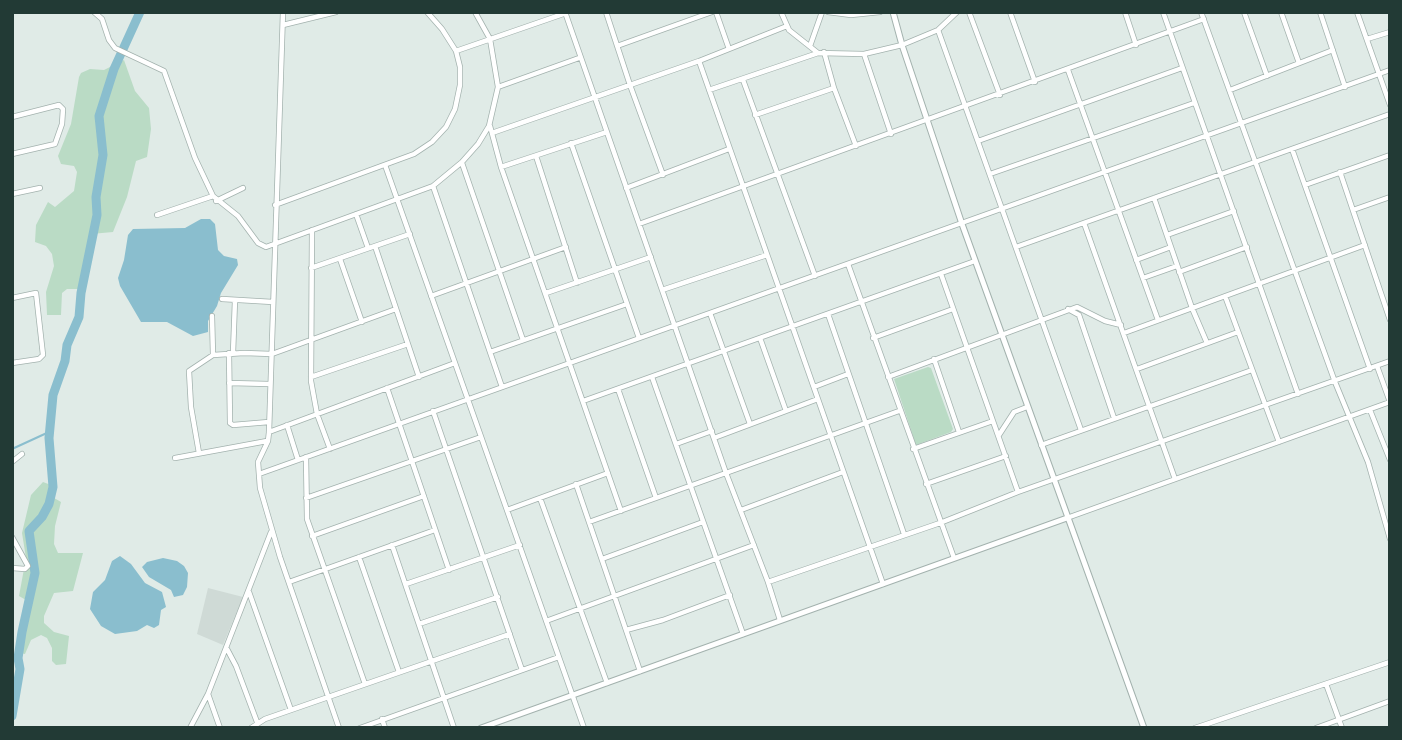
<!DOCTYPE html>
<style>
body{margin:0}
#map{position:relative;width:1402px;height:740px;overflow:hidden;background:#e0ebe7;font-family:"Exo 2",sans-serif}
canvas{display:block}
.frame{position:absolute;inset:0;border:14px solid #223a35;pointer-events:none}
</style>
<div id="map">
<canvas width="1402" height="740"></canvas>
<div class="frame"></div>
</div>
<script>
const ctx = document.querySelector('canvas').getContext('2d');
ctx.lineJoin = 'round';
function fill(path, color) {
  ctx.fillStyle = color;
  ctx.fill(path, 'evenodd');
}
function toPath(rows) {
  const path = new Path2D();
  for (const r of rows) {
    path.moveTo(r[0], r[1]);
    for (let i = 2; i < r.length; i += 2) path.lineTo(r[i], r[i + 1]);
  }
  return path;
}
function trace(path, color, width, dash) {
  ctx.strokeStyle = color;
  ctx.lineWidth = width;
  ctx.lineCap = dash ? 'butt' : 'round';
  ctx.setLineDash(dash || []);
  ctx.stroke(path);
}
fill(toPath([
 [208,588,243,597,223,645,197,634]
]), '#cfdad6');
fill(toPath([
 [124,60,135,91,149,108,151,129,147,157,136,161,127,197,113,232,91,234,79,289,67,289,62,293,61,315,47,315,46,292,54,266,52,254,46,246,35,242,36,225,48,202,55,207,74,191,77,172,74,166,61,164,58,156,71,124,79,77,81,73,90,69,104,70],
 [928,367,931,368,953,429,951,432,916,445,894,379],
 [43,482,51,485,49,495,61,502,55,526,54,544,58,553,83,553,73,591,54,593,44,616,44,623,54,632,69,636,66,664,56,665,52,661,52,648,47,638,41,635,31,640,25,654,20,653,27,613,26,600,19,596,26,558,22,533,31,495]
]), '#badbc5');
fill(toPath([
 [201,219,210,219,215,224,218,250,224,256,237,259,238,265,221,293,217,306,208,321,208,332,193,336,167,322,141,322,120,286,118,278,124,260,128,235,133,229,185,228],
 [120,556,131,564,145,583,162,592,166,607,161,610,159,625,154,628,147,625,137,631,115,634,101,626,90,609,93,592,105,580,112,561],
 [163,558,177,561,184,566,188,573,187,587,183,595,174,597,171,590,149,577,142,567,147,562]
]), '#8abece');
trace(toPath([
 [12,449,49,432]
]), '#8abece', 2);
trace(toPath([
 [12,716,20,669,18,658,22,632,35,573,29,531,42,517,49,504,53,487,49,438,53,395,65,361,67,345,79,317,81,293,97,215,96,197,103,155,99,116,114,69,140,12]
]), '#8abece', 9);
const minor = toPath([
 [94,12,102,19,109,40,115,48,164,71,195,158,213,196,238,216,258,243,266,247,433,186,462,162,478,144,489,126,498,87,490,39,475,12],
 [283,12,269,432,268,441,258,462,260,488,280,557,339,728],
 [565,12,726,473,768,582],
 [606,12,630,85,663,175],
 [716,12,729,49],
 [781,12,789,30,818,53],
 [828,12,851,15,880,12],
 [969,12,1000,95],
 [1010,12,1035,82],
 [1125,12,1136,45],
 [1163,12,1298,394],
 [1201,12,1335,382,1368,462,1390,539],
 [1244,12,1267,76],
 [1281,12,1299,63],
 [1320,12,1345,87],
 [1357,12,1390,105],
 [283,25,336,12],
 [938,30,1081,430],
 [1367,39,1390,32],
 [617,46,712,12],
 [810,46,822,12],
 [456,51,566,13],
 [824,52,834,88,856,146],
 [864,54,891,134],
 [699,61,883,584],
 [1068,70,1158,320],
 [743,80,815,276],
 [498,87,579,58],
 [709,90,818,53,864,54,902,45,938,30,957,12],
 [1230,90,1333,50],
 [755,115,834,88],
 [12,117,59,105,63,109,62,124,55,144,12,154],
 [490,126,501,167,621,511],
 [492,133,699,61,787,26],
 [978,141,1182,68],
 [571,143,639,338],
 [1292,149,1370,369],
 [536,156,577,283],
 [462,163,523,340],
 [385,165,584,728],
 [501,167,607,132],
 [1340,172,1390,320],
 [990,174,1194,103],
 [1305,185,1390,155],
 [433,186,502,387],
 [626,188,729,149],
 [12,194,40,188],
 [1154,198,1192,308,1207,343],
 [216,201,243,188],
 [275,205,414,154,432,142,446,127,455,109,460,85,460,67,456,51,442,29,427,12],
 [1353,210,1390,197],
 [356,214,368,248],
 [157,215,213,196],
 [1084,223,1175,479],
 [639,224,1204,19],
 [312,230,311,381,317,414,330,449],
 [1167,235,1234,211],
 [375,246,419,377],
 [1016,247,1390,114],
 [340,259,362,322],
 [1136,260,1171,247],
 [848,264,954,558],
 [311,268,410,234],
 [1179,272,1247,247],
 [941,274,1018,492],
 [1143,278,1177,266],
 [662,290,767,255],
 [546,293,651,257],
 [431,296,566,247],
 [1225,296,1279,442],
 [12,298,36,293,43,355,39,359,12,363],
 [222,299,273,302],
 [1068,309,1079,315,1114,418],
 [710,313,750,424],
 [828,314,904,534],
 [212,316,213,355],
 [1124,333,1365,245],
 [760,338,786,411],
 [873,338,953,309],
 [490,352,627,304],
 [229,353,230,423,233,425,269,422],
 [233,353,235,300],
 [934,359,959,432],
 [1137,369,1238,332],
 [311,377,408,344],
 [652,377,743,634],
 [888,377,1077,307,1105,321,1121,325],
 [229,383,269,384],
 [814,387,848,374],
 [387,388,449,570],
 [618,389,656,498],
 [583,401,975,261],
 [1370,410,1390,460],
 [433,411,522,670],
 [287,425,298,460],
 [269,432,455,363],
 [999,435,1014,412,1027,407],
 [714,438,818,399],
 [676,444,712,431],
 [1041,445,1252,370],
 [913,449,993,421],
 [199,453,191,407,189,371,213,355,244,353,272,354,396,309],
 [306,457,307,519,365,684],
 [175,458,267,441],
 [12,462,22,454],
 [259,474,1390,70],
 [576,484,640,671],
 [926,484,1006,456],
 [306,498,481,437],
 [540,498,607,683],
 [507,510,608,473],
 [741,510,843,472],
 [1067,518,1390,402,1377,366],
 [589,522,899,411],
 [312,536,424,496],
 [12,537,28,566,25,569,12,568],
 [392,545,454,728],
 [359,557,399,672],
 [602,559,703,522],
 [289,582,435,530],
 [406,584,520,545],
 [249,592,291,710],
 [780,620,768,582,940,523,1018,492,1390,361],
 [546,621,754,545],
 [419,624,498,597],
 [626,630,663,620,730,595],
 [227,649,236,666,257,722],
 [1326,684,1342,728],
 [208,694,220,728],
 [382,719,385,728],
 [190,728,208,694,271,532],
 [251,728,265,719,510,634],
 [360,728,559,657],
 [1195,728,1390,662],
 [1316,728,1390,701]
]);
const tertiary = toPath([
 [893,12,902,45,962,224,1144,728],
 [481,728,1067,518]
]);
trace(minor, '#a3b2ae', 6);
trace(tertiary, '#a3b2ae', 7);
trace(minor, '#fff', 4.5);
trace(tertiary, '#fff', 5);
</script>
